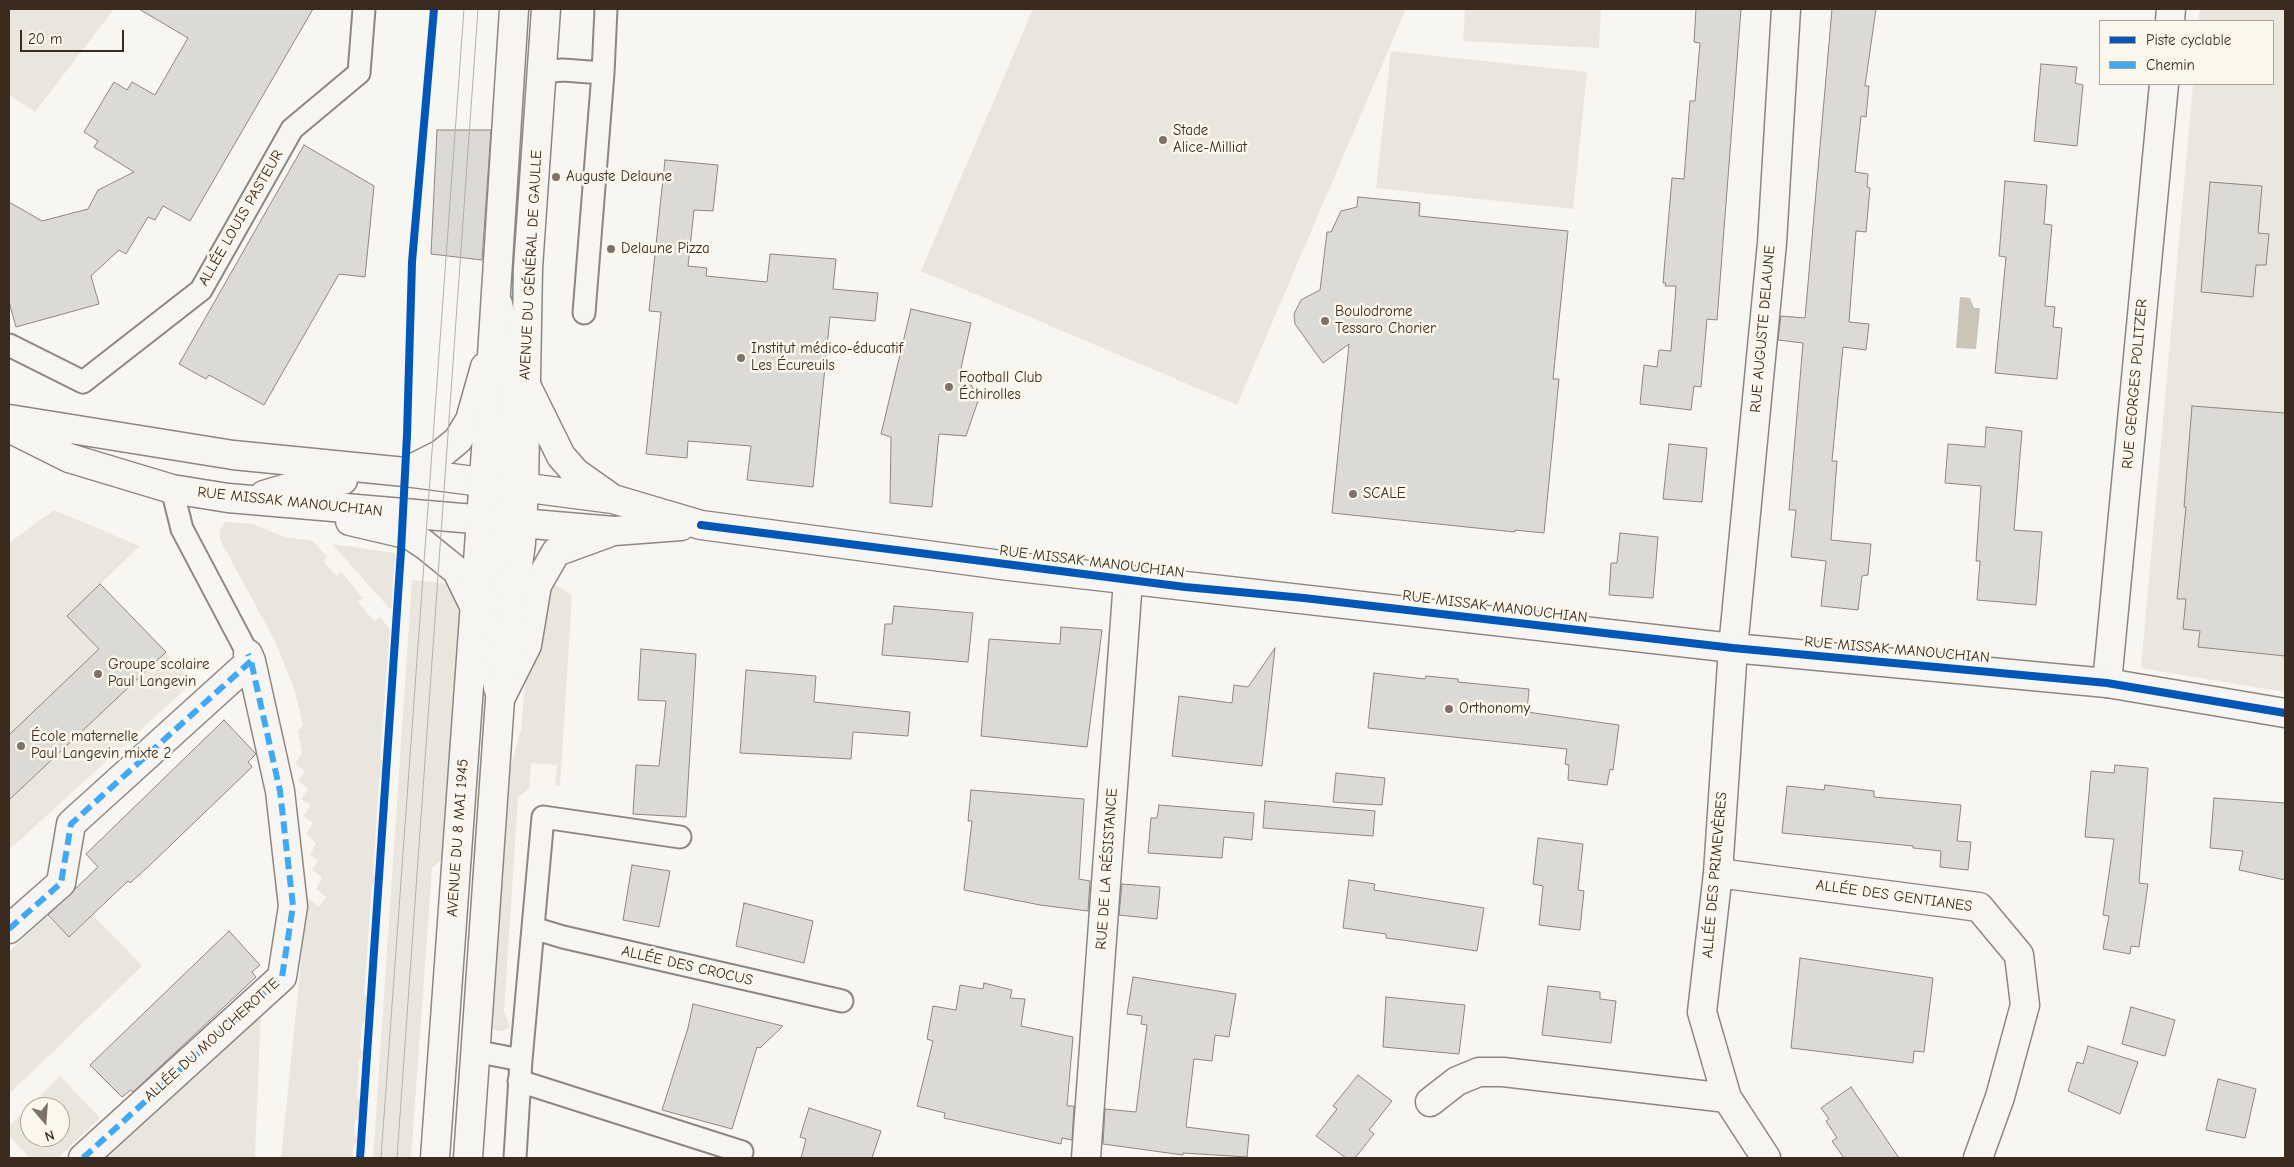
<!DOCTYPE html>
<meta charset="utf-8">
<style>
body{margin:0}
#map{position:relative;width:2294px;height:1167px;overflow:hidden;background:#f8f6f0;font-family:"Comic Neue",sans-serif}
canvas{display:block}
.frame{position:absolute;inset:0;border:10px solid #3b2a1e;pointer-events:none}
.legend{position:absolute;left:2099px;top:20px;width:175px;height:65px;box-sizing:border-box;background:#fbf7ec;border:1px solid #aea59a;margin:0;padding:6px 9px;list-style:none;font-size:15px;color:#3b2a1e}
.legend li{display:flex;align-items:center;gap:10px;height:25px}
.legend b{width:25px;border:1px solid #aea59a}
.north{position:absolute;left:20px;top:1097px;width:50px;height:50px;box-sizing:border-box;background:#fbf7ec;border:1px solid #aea59a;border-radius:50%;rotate:162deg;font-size:14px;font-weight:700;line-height:20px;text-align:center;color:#3b2a1e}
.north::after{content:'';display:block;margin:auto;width:18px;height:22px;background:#7d7168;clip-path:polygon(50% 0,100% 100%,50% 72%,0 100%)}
.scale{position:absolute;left:20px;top:30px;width:104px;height:22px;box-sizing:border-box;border:2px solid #3b2a1e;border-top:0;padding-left:6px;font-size:15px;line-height:18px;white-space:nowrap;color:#3b2a1e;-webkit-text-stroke:4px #fbf7ec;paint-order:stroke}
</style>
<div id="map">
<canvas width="2294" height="1167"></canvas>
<div class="frame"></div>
<ul class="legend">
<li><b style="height:6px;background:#0057b8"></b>Piste cyclable</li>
<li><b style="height:6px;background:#3fa9f5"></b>Chemin</li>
</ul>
<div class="north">N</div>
<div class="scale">20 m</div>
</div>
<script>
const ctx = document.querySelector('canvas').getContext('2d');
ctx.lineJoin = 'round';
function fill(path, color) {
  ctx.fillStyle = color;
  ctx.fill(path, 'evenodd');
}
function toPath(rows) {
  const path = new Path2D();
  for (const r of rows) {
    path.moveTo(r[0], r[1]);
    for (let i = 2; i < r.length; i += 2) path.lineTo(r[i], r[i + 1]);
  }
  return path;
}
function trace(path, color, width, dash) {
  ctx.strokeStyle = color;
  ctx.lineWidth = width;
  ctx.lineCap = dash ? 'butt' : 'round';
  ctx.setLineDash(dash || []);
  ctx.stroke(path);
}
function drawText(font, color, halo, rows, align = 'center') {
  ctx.font = font + ' "Comic Neue",sans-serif';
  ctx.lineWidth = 5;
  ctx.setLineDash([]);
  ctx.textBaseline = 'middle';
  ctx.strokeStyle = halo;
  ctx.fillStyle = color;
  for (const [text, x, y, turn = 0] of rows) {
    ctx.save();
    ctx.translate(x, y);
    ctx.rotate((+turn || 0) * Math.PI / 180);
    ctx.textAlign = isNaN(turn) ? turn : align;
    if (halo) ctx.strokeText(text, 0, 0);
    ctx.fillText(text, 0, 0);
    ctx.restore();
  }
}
fill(toPath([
 [2200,9,2285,9,2285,692,2141,668,2193,84,2273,84,2273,21,2198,21],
 [54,510,140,546,100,584,194,681,9,850,9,543]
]), '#ebe6de');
fill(toPath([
 [9,9,114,9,35,112,9,95],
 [1033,9,1406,9,1237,405,921,271],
 [1465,9,1601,9,1599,48,1463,41],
 [1391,51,1587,72,1573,209,1376,188],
 [225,522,253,524,284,537,313,541,327,557,323,561,336,576,341,572,363,598,358,602,374,621,380,617,390,629,380,758,386,764,385,773,379,779,373,874,377,880,372,885,364,993,369,999,368,1019,362,1024,360,1048,365,1054,359,1059,357,1097,362,1103,361,1116,355,1121,354,1134,359,1140,353,1146,353,1158,281,1158,302,953,298,890,319,907,326,897,316,889,322,877,312,870,318,860,310,855,316,843,306,834,313,823,303,816,311,806,301,799,308,789,298,781,305,771,295,764,302,753,298,731,303,725,294,688,275,641,220,540,220,530],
 [332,544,395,553,391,610],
 [412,580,451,584,459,614,456,669,441,860,432,868,411,1158,373,1158],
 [548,581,572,595,560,786,555,786,557,765,531,763,529,789,518,797,504,1012,510,1027,502,1031,497,1031,489,1026,505,787,521,730,526,674],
 [93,915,142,966,9,1094,9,952,46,916,69,937],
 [261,1007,255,1158,97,1158],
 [60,1076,100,1118,58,1158,30,1158,9,1136,9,1126],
 [30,1107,60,1107,60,1137,30,1137]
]), '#eae6dd');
fill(toPath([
 [1960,297,1970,298,1974,308,1980,308,1976,349,1956,348]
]), '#cac4b9');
const building = toPath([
 [139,9,313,9,190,221,163,206,155,220,148,217,126,254,119,250,91,276,99,304,16,327,9,302,9,202,42,221,88,209,98,190,134,172,94,147,98,141,84,132,114,82,127,90,132,82,155,95,188,38,139,9],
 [1696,9,1741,9,1717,320,1707,319,1701,387,1694,386,1691,410,1640,404,1644,365,1657,367,1659,350,1671,351,1676,286,1665,286,1666,283,1663,283,1672,178,1684,179,1690,101,1695,101,1700,43,1694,42,1696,9],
 [1832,9,1876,9,1865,86,1869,86,1866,117,1861,116,1855,172,1868,174,1867,187,1870,188,1866,232,1856,231,1849,322,1869,324,1866,350,1843,347,1832,461,1837,461,1831,540,1871,544,1868,575,1862,576,1858,610,1821,606,1826,561,1791,557,1796,510,1789,510,1803,343,1778,340,1781,316,1805,318,1832,9],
 [2041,64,2077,67,2075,83,2083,85,2077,146,2034,141,2041,64],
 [437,130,491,130,482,260,431,254,437,130],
 [304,145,374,186,365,277,339,274,264,405,209,375,206,379,179,364,304,145],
 [665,160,718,165,713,211,694,210,688,266,707,268,706,276,767,282,770,254,836,259,833,289,878,293,875,321,830,317,813,487,747,480,751,446,688,441,687,458,646,454,661,312,649,311,665,160],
 [2005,181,2047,185,2044,224,2052,225,2045,306,2055,307,2053,327,2062,328,2057,379,1995,373,2006,257,1999,256,2005,181],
 [2210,182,2262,186,2258,233,2269,234,2266,265,2256,265,2253,297,2201,292,2210,182],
 [1358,197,1420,203,1419,216,1568,231,1553,379,1559,379,1544,533,1515,530,1515,532,1332,513,1349,344,1323,363,1295,324,1294,314,1301,300,1320,290,1327,232,1331,232,1341,211,1357,207,1358,197],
 [911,309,971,323,961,368,979,398,966,436,939,434,932,507,890,503,891,437,881,434,911,309],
 [2192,406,2285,413,2285,656,2198,647,2200,631,2183,629,2186,599,2177,599,2186,507,2184,507,2192,406],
 [1986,427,2022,431,2014,530,2042,532,2036,605,1977,600,1980,561,1976,561,1981,486,1945,483,1948,444,1985,447,1986,427],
 [1669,444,1707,448,1702,502,1663,499,1669,444],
 [1620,533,1658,537,1653,598,1609,595,1611,563,1617,563,1620,533],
 [100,584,166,652,9,800,9,735,99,649,67,616,100,584],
 [894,606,973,613,968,662,882,655,885,624,892,624,894,606],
 [1061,627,1102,630,1087,747,981,736,989,639,1060,644,1061,627],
 [1275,648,1262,766,1172,756,1179,696,1232,703,1234,685,1248,687,1275,648],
 [641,649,696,654,686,817,633,814,636,765,659,766,666,701,638,700,641,649],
 [746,670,816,676,814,702,910,712,908,736,853,732,851,759,740,753,746,670],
 [1374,673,1425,679,1426,676,1458,679,1458,682,1529,689,1527,712,1619,725,1613,770,1610,769,1607,785,1568,780,1569,765,1565,764,1567,749,1368,728,1374,673],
 [224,720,256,754,248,762,252,767,149,866,130,883,128,881,69,937,48,915,98,867,86,854,224,720],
 [2115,765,2148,768,2139,883,2148,884,2139,947,2131,946,2130,954,2103,949,2109,916,2103,915,2114,839,2085,837,2091,771,2114,773,2115,765],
 [1336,773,1385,778,1382,805,1333,802,1336,773],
 [1825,785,1874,791,1874,797,1961,805,1957,841,1971,842,1968,870,1940,867,1941,851,1913,848,1913,846,1782,833,1787,786,1824,790,1825,785],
 [971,790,1084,799,1079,879,1090,881,1088,911,1040,905,964,890,972,821,968,821,971,790],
 [2214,798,2285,803,2285,880,2239,870,2243,851,2210,848,2214,798],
 [1265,801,1375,811,1373,836,1263,828,1265,801],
 [1159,805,1254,813,1252,840,1224,837,1222,858,1148,853,1151,818,1157,818,1159,805],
 [1538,838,1583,844,1578,890,1584,891,1580,930,1539,925,1543,886,1533,884,1538,838],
 [632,865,670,871,659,927,623,920,632,865],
 [1349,880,1375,884,1374,890,1484,908,1477,951,1402,940,1386,938,1386,934,1343,928,1349,880],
 [1122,884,1160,887,1157,919,1119,915,1122,884],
 [744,903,813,921,804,963,736,946,744,903],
 [229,931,260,965,252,972,256,977,133,1092,131,1090,122,1097,90,1065,229,931],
 [1800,958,1933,978,1924,1052,1914,1051,1913,1063,1791,1048,1800,958],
 [1133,977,1236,994,1229,1037,1215,1035,1212,1061,1194,1059,1186,1127,1249,1135,1247,1157,1183,1153,1183,1155,1103,1144,1105,1109,1136,1112,1147,1025,1141,1024,1142,1016,1127,1014,1133,977],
 [984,983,1012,990,1010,998,1025,999,1021,1026,1073,1037,1067,1106,1074,1106,1072,1140,1062,1138,1061,1144,944,1118,945,1113,917,1106,933,1041,927,1039,933,1006,956,1010,960,985,983,989,984,983],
 [1548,986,1600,992,1600,999,1616,1001,1611,1043,1542,1035,1548,986],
 [1386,997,1465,1005,1459,1054,1383,1047,1386,997],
 [693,1004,783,1026,760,1048,757,1047,732,1129,662,1110,688,1028,693,1004],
 [2131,1007,2175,1020,2165,1056,2122,1044,2131,1007],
 [2088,1046,2138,1062,2120,1114,2068,1091,2077,1062,2083,1064,2088,1046],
 [1358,1075,1392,1101,1369,1130,1374,1134,1355,1158,1346,1158,1316,1136,1337,1109,1333,1106,1358,1075],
 [2218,1079,2256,1089,2245,1138,2206,1130,2218,1079],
 [1851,1087,1899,1158,1844,1158,1832,1141,1837,1138,1826,1121,1829,1119,1821,1108,1851,1087],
 [809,1108,881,1131,872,1158,801,1158,806,1139,800,1137,809,1108]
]);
fill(building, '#dcdad5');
trace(building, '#8b8781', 1);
const service = toPath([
 [542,72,563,70,603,73,606,9],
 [584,313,603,73],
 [9,345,83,382,201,290,292,129,359,73,364,9],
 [172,489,182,529,248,654],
 [533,928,563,937,842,1001],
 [474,1051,521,1060],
 [519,1081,742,1152],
 [515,1158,521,1060,543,817,680,837]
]);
const minor = toPath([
 [2170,21,2171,9],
 [2107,683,2164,84],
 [1718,873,1979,907,2019,955,2025,1005,2000,1097,1978,1158],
 [9,929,61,883,71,824,251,661,248,654],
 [1430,1102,1457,1081,1479,1072,1503,1072,1727,1098],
 [83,1158,282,977,293,906,280,791,251,661],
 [1086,1158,1128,580],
 [1766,1158,1727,1098,1702,1012,1718,873,1733,648,1772,243,1786,9]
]);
const tertiary = toPath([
 [498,304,512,365,504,485,511,500],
 [525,383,561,456,576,473,610,497],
 [9,419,233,455,405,472,613,499,701,525,1009,566,1733,648,2107,683,2285,713],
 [9,428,69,458,172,489,228,498,614,531,681,526],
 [405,472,441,454,458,440,470,420,485,367],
 [264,495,321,478,343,480],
 [493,504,500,520,490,638,498,688],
 [350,521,410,535,425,545,457,571,475,608],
 [502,695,527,645,537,585,556,552,608,533]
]);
const secondary = toPath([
 [435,1158,486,450,514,9],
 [468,1158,500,699,521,543,524,488,528,268,546,9]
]);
trace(service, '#8b8781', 25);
trace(minor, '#8b8781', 31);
trace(tertiary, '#8b8781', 31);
trace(secondary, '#8b8781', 31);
trace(service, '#f6f5f1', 21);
trace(minor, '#f6f5f1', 28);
trace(tertiary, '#f6f5f1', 28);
trace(secondary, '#f6f5f1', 28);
trace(toPath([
 [381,1158,464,9],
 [397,1158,478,9]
]), '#b3b0ac', 1);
trace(toPath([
 [9,929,61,883,71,824,251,661,248,654],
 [83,1158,282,977,293,906,280,791,251,661]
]), '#3fa9f5', 6, [12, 6]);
trace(toPath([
 [701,525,1185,587,1304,598,1733,648,2107,683,2285,713],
 [360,1158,401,551,407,435,412,262,434,9]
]), '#0057b8', 8);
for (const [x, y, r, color] of [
 [1163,140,5,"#7d7168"],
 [556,177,5,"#7d7168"],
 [611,249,5,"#7d7168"],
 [1325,321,5,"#7d7168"],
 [741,358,5,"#7d7168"],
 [949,387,5,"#7d7168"],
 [1353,494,5,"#7d7168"],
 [98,674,5,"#7d7168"],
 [1449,709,5,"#7d7168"],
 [21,746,5,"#7d7168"]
]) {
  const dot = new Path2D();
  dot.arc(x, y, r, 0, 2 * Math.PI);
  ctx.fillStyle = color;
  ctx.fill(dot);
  trace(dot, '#fbf7ec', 2);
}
drawText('15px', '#3b2a1e', '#fbf7ec', [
 ["Stade",1173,131],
 ["Alice-Milliat",1173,148],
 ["Auguste Delaune",566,177],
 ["Delaune Pizza",621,249],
 ["Boulodrome",1335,312],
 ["Tessaro Chorier",1335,329],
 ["Institut médico-éducatif",751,349],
 ["Les Écureuils",751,366],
 ["Football Club",959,378],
 ["Échirolles",959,395],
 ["SCALE",1363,494],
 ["Groupe scolaire",108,665],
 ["Paul Langevin",108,682],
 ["Orthonomy",1459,709],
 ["École maternelle",31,737],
 ["Paul Langevin mixte 2",31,754]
], 'left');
drawText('15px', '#3b2a1e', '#fbf7ec', [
 ["ALLÉE LOUIS PASTEUR",241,218,-60],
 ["AVENUE DU GÉNÉRAL DE GAULLE",531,265,-87],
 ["RUE AUGUSTE DELAUNE",1763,329,-85],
 ["RUE GEORGES POLITZER",2135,384,-85],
 ["RUE MISSAK MANOUCHIAN",290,502,6],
 ["RUE MISSAK MANOUCHIAN",1092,562,7],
 ["RUE MISSAK MANOUCHIAN",1495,607,7],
 ["RUE MISSAK MANOUCHIAN",1897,650,5],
 ["AVENUE DU 8 MAI 1945",458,838,-86],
 ["RUE DE LA RÉSISTANCE",1107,869,-86],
 ["ALLÉE DES PRIMEVÈRES",1715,875,-85],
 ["ALLÉE DES GENTIANES",1894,896,8],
 ["ALLÉE DES CROCUS",687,966,13],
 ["ALLÉE DU MOUCHEROTTE",212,1040,-42]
]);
</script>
